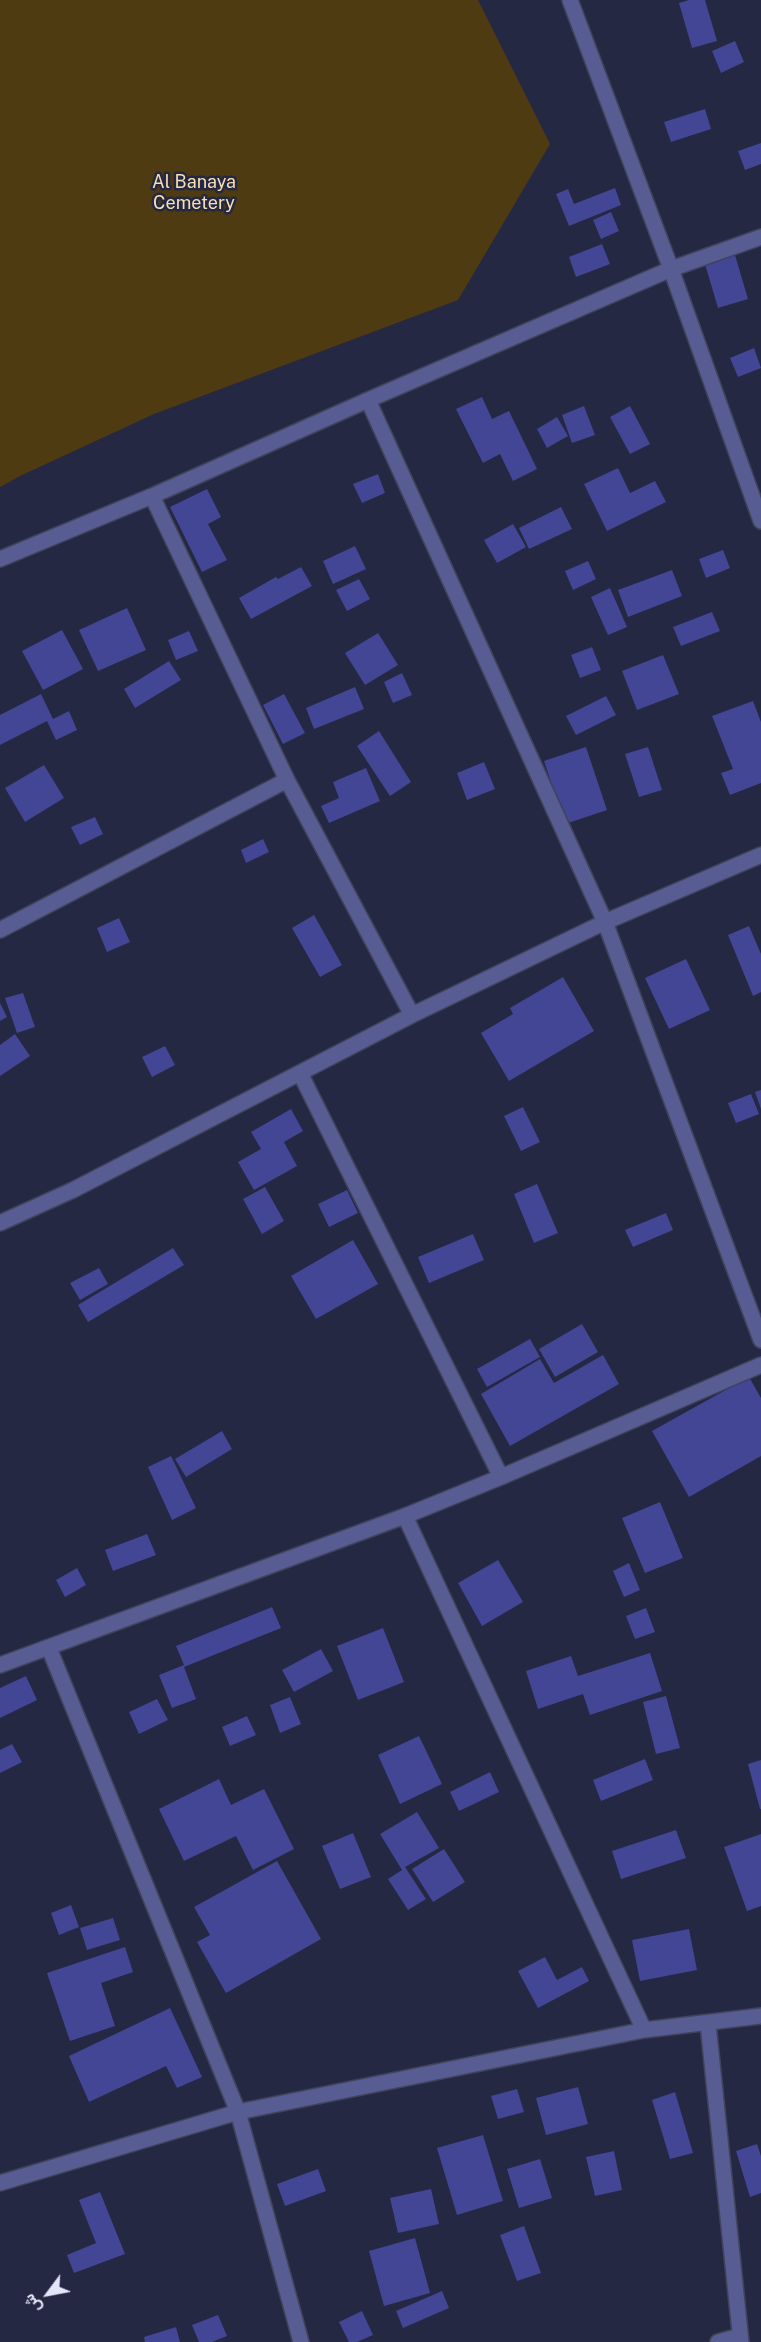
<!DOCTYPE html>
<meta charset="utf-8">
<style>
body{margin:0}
#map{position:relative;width:761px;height:2342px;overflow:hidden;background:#252842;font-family:"Public Sans",Vazirmatn,sans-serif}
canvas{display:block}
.north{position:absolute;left:18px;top:2264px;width:60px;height:60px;-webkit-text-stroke:4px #252842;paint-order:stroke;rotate:238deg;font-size:16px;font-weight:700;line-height:24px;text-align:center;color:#e3e6f7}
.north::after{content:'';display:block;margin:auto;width:21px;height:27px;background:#e3e6f7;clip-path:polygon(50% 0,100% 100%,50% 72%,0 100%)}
</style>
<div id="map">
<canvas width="761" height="2342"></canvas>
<div class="north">ش</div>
</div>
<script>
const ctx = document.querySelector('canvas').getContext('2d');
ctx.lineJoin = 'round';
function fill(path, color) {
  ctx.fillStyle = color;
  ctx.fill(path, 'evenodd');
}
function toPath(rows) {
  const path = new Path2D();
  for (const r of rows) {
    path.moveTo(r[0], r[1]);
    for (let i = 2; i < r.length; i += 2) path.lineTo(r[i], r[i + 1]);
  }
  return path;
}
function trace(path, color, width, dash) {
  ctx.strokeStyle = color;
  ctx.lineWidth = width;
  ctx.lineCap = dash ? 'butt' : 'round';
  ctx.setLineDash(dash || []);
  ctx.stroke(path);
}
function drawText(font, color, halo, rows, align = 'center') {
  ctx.font = font + ' "Public Sans",sans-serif';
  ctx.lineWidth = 5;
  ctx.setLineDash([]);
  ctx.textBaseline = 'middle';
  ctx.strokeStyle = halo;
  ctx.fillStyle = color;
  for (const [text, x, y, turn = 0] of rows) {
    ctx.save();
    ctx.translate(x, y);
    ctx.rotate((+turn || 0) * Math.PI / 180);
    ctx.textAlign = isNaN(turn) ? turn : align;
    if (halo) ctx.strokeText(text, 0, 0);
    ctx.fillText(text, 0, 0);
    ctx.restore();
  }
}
fill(toPath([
 [0,0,478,0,550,144,458,300,154,414,20,476,0,487]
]), '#4f3b12');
fill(toPath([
 [689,0,705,0,717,41,692,48,679,3],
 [735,41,744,62,721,73,712,51],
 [705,109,711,129,671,142,664,122],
 [761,143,761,164,745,170,738,151],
 [615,188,621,205,569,226,556,194,568,189,574,204],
 [611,212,619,231,601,239,593,220],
 [602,244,610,264,576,277,569,257],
 [735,255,748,299,718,308,705,264],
 [754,348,761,368,738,377,730,358],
 [482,397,492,419,509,411,537,469,513,481,500,454,483,463,456,409],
 [584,406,595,435,572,443,562,415],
 [630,406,650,444,630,454,610,417],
 [557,417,568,436,547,448,537,429],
 [618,468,630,493,655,481,666,502,607,531,584,484],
 [378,474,385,493,362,503,353,484],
 [207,489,221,517,208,524,227,560,202,572,170,507],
 [561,507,572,529,529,549,519,528],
 [513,524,526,547,497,563,484,540],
 [355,546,366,569,333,584,323,561],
 [723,550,730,568,706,578,699,559],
 [588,561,596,579,573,590,565,571],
 [301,567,312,586,251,619,239,598,276,577,278,579],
 [672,570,682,596,628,617,618,590],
 [359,579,370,599,347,611,336,590],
 [610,588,627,627,608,635,591,597],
 [127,608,146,650,98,671,79,630],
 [712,612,720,631,681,646,673,627],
 [62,630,83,669,43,690,22,651],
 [189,631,198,651,176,660,168,640],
 [378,633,398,665,365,685,345,653],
 [592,647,601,670,580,678,571,655],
 [663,655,679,694,637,710,622,671],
 [169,661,181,680,135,708,124,689],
 [402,673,412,695,393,703,384,682],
 [355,687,364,709,314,729,306,708],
 [41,694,53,719,69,711,77,730,56,740,47,721,0,745,0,715],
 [284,694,305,733,283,744,263,705],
 [606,696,616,715,576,735,566,716],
 [753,701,761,722,761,783,730,795,721,773,733,769,712,716],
 [379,731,411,782,390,796,357,746],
 [586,747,607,810,565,824,544,761],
 [648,747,662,790,639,797,625,754],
 [484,762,495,789,467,800,457,773],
 [44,765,64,798,25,822,5,788],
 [366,768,380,801,329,823,321,806,339,798,333,782],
 [95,817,103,834,80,845,71,827],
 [263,839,269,852,246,863,241,850],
 [314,915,342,965,320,977,292,928],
 [119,918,130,942,107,952,97,928],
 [749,926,761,954,761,992,753,996,728,935],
 [686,959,710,1010,669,1029,645,978],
 [563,977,594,1031,509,1081,481,1033,513,1014,510,1008],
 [23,993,35,1027,17,1033,5,998],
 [0,1003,7,1017,0,1021],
 [15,1034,30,1056,0,1076,0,1045],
 [165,1046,175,1065,152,1077,142,1057],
 [761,1090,761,1109,755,1092],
 [751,1094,759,1114,736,1123,728,1103],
 [523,1107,540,1142,521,1151,504,1116],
 [291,1109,303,1131,284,1142,297,1166,254,1190,238,1162,261,1149,251,1132],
 [537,1184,558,1233,534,1243,514,1194],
 [265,1187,284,1221,262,1234,243,1199],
 [347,1190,358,1213,329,1227,318,1204],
 [666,1213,673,1230,633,1247,625,1230],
 [473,1234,484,1260,429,1283,418,1257],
 [353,1240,378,1284,316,1319,291,1276],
 [173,1248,184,1265,88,1322,78,1305],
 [99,1268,108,1284,80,1300,70,1283],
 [582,1324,598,1352,555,1377,539,1349],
 [530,1339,540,1357,487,1387,477,1369],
 [603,1355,619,1384,510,1446,481,1394,540,1359,554,1383],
 [749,1377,761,1398,761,1456,689,1497,652,1431],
 [222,1431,232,1449,186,1477,175,1459],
 [171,1456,196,1508,172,1520,148,1467],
 [660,1502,683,1558,645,1573,622,1518],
 [147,1534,156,1555,113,1571,105,1550],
 [498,1560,523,1602,482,1626,458,1583],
 [629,1563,640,1590,624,1597,613,1571],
 [77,1568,86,1585,65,1597,56,1580],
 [272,1607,281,1628,184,1667,196,1699,172,1708,159,1675,184,1665,176,1646],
 [646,1608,655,1632,635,1639,626,1616],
 [383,1628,404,1682,358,1700,337,1646],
 [321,1649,333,1671,294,1692,282,1670],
 [650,1653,662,1691,590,1715,583,1694,538,1709,526,1671,571,1656,578,1676],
 [26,1676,37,1700,0,1718,0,1688],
 [666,1696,680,1748,656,1754,643,1702],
 [290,1697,301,1724,280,1733,270,1705],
 [157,1699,168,1720,139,1734,129,1712],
 [247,1716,256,1735,230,1746,222,1727],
 [419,1736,442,1784,400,1804,378,1755],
 [12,1744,22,1762,0,1773,0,1750],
 [645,1759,653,1780,601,1801,593,1780],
 [761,1760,761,1809,760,1809,748,1764],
 [490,1772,499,1792,459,1811,450,1792],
 [219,1779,231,1805,264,1789,294,1849,253,1870,236,1836,184,1861,159,1809],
 [417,1812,439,1848,405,1867,426,1899,408,1910,388,1879,402,1870,380,1834],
 [676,1830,686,1858,621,1879,612,1851],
 [353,1833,371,1877,340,1889,322,1846],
 [761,1834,761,1906,747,1911,724,1847],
 [444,1849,465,1882,433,1902,412,1869],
 [277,1861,321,1939,226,1993,197,1942,210,1935,194,1907],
 [71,1905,79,1927,59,1935,51,1913],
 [113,1918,120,1940,87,1950,80,1928],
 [689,1929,697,1970,640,1981,632,1940],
 [125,1947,133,1972,101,1983,115,2026,70,2041,47,1973],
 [545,1957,557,1980,582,1967,589,1981,538,2008,518,1971],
 [170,2008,202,2077,177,2088,166,2066,89,2102,69,2056],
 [578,2087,588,2124,546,2135,536,2098],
 [517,2089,524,2112,498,2119,491,2096],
 [675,2092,693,2153,670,2159,652,2100],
 [483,2135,503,2201,457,2215,437,2148],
 [757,2144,761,2156,761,2193,750,2197,736,2151],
 [614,2151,622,2190,595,2196,586,2157],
 [540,2159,552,2198,519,2208,507,2169],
 [318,2169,326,2191,285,2206,277,2184],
 [431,2189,439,2224,398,2233,390,2198],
 [100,2192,125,2254,74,2273,67,2255,96,2243,79,2200],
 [524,2226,541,2273,517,2281,500,2235],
 [415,2238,430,2293,384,2306,369,2251],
 [442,2291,449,2308,403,2328,396,2311],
 [362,2311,373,2335,357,2342,349,2342,339,2322],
 [218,2315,227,2336,212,2342,199,2342,192,2325],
 [176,2327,180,2342,145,2342,144,2337]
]), '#434595');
const street = toPath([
 [570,0,671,269,761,521],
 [368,400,605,922,761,1340],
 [152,496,287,780,412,1015],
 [0,559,152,496,368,400,671,269,761,237],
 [0,930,287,780],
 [300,1073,501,1477],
 [0,1223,73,1190,412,1015,605,922,761,855],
 [405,1516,644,2030],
 [49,1648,238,2112,301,2342],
 [0,1665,405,1516,501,1477,761,1365],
 [708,2024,741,2342],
 [0,2183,238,2112,644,2030,761,2016],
 [718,2342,740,2336]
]);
trace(street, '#40435b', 18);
trace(street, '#575c92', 15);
drawText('18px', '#f8dfb3', '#252842', [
 ["Al Banaya",194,182],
 ["Cemetery",194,203]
]);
</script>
